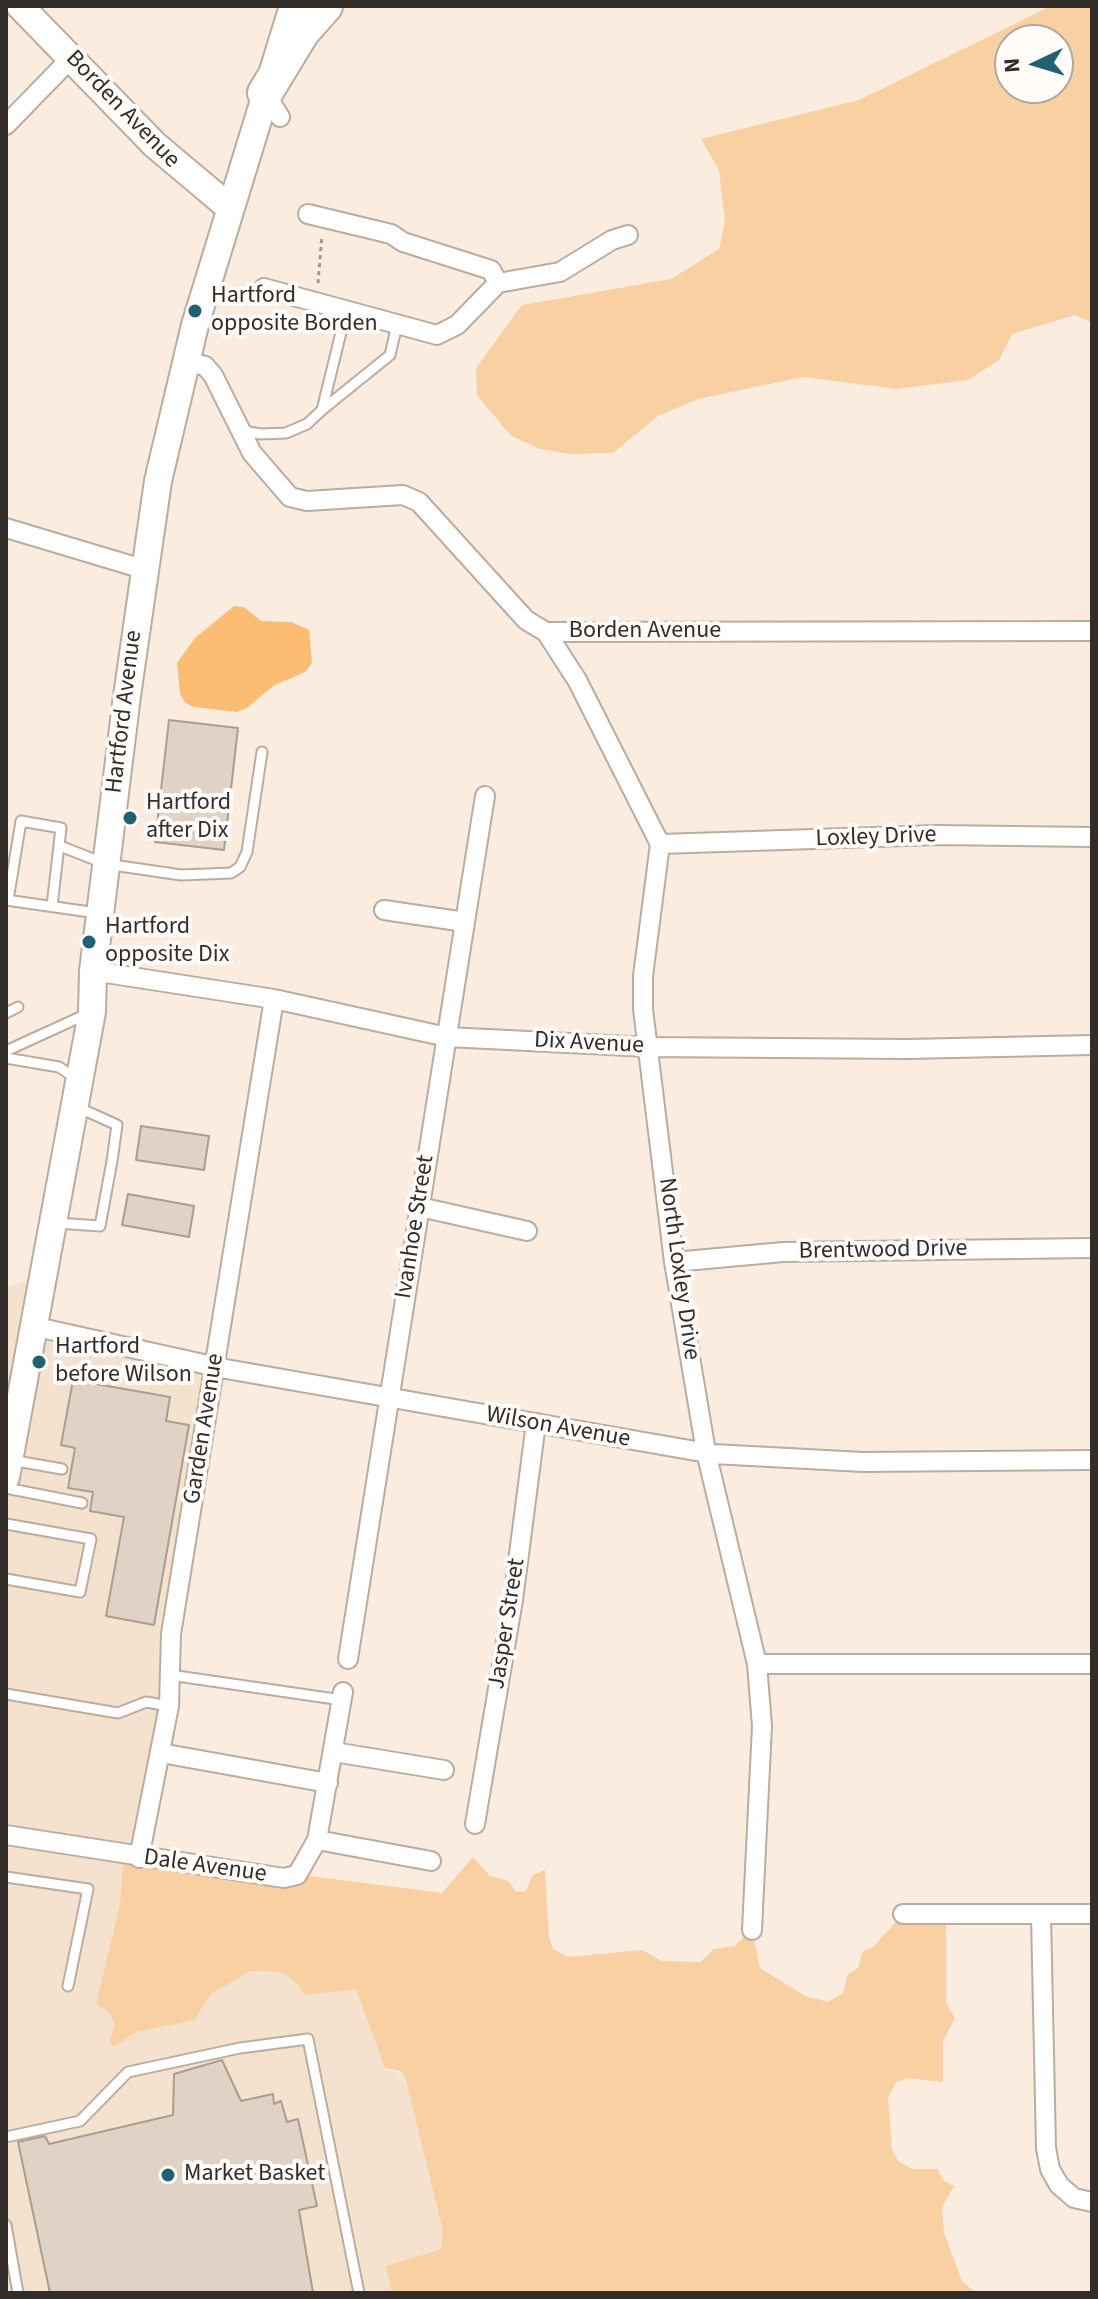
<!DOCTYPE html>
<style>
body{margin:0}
#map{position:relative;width:1098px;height:2299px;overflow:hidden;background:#faeddf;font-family:"Source Sans 3",sans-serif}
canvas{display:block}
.frame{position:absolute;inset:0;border:8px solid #322d28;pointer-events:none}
.north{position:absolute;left:994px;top:24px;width:80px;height:80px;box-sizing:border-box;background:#fffcf9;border:2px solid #ada9a5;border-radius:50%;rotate:266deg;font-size:22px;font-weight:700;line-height:32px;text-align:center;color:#322d28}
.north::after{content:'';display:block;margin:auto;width:28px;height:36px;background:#1e6274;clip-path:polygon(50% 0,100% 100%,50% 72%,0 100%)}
</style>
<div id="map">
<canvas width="1098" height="2299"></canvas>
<div class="frame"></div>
<div class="north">N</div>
</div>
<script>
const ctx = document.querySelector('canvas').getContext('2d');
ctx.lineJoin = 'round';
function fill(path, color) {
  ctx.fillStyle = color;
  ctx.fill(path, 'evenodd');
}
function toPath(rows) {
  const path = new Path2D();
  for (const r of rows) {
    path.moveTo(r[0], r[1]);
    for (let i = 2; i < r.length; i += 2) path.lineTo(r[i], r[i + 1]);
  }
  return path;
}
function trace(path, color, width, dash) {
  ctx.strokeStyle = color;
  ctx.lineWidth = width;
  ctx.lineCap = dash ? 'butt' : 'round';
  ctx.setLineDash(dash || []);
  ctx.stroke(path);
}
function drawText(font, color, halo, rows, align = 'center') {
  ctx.font = font + ' "Source Sans 3",sans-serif';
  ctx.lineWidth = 8;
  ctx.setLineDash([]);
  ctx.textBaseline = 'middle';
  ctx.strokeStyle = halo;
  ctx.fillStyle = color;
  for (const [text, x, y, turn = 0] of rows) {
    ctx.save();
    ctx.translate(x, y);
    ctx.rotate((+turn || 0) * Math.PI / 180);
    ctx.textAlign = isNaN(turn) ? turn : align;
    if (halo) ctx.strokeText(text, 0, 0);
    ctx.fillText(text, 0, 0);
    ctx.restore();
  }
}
fill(toPath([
 [35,1278,32,1321,205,1363,175,1638,181,1681,144,1842,124,1852,120,1903,96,2004,110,2012,115,2026,114,2047,136,2032,193,2020,211,1994,251,1971,281,1972,298,1984,305,1995,356,1988,385,2068,405,2076,443,2231,441,2249,386,2266,392,2293,6,2293,6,1288]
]), '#f4e2ce');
fill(toPath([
 [1051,6,1092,6,1092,323,1075,315,1012,334,999,360,968,380,897,389,803,377,698,399,658,416,613,453,570,454,540,449,511,436,477,395,476,368,522,305,671,279,719,249,725,222,719,170,701,139,859,100],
 [1010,40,1058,40,1058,88,1010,88],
 [124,1852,442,1893,473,1857,490,1876,508,1881,517,1892,526,1891,533,1875,545,1870,549,1938,553,1949,568,1957,642,1950,662,1961,700,1962,714,1949,735,1946,752,1929,760,1968,805,1996,828,2002,843,1993,848,1974,858,1968,863,1951,872,1948,903,1914,946,1915,946,2003,955,2018,943,2041,943,2082,907,2078,896,2082,888,2097,892,2149,898,2161,912,2169,938,2169,943,2180,954,2186,942,2207,944,2232,962,2281,976,2293,392,2293,386,2266,441,2249,443,2231,405,2076,400,2071,385,2068,356,1989,304,1995,298,1984,281,1972,251,1971,211,1994,194,2020,136,2032,114,2047,109,2041,115,2026,110,2013,96,2004,120,1903]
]), '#f9d0a2');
fill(toPath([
 [234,606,244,607,261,621,291,622,309,630,312,663,305,672,273,686,247,708,237,712,194,707,185,703,180,693,177,663,195,638]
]), '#fcbd73');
const building = toPath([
 [169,720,238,728,224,850,155,842,169,720],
 [141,1126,209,1136,204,1170,136,1160,141,1126],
 [128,1194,194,1206,189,1237,122,1225,128,1194],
 [73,1380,170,1397,166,1421,189,1425,154,1625,106,1616,124,1517,90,1511,93,1492,68,1488,75,1448,61,1445,73,1380],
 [222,2060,241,2101,273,2094,274,2104,281,2101,287,2122,298,2119,317,2206,299,2210,313,2293,50,2293,18,2142,45,2136,49,2144,173,2115,174,2074,222,2060]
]);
fill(building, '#e0d3c5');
trace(building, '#aa9e91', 2);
const lane = toPath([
 [322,410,390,355,397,325],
 [242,431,261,434,286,433,307,424,322,410,346,312],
 [60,846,106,864,181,875,231,873,240,867,247,852,262,752],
 [6,900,97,913],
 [8,900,21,821,61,828,52,906],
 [6,1013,18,1007],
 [6,1051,89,1013],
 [6,1058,59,1067,78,1080],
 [56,1223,100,1226,112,1161,117,1125,75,1106],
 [11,1460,62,1469],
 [6,1488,82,1503],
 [6,1524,91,1539,80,1592,6,1579],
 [170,1675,342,1700],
 [6,1694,118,1713,146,1702,169,1706],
 [6,1877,88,1889,68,1986],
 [6,2137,80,2121,128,2072,240,2048,308,2039,359,2293],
 [6,2225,18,2293]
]);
const street = toPath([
 [265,93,280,117],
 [6,125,72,57],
 [308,214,391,234,403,242,491,270,498,283],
 [264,288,437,335,457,325,498,283,560,272,612,240,628,235],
 [186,361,205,366,213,375,252,453,290,497,307,501,403,495,419,502,526,620,546,632,1092,631],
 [6,528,143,569],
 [546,632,577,680,660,844,643,976,643,1009,674,1262,706,1452,757,1664,762,1726,752,1930],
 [660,844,937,835,1092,837],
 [384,910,465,922],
 [93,971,274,999,447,1037,649,1047,908,1049,1092,1045],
 [420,1207,527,1231],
 [674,1262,783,1252,1092,1248],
 [32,1326,226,1369,713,1454,863,1462,1092,1460],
 [348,1659,485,796],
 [757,1664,1092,1664],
 [334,1752,444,1770],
 [161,1753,328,1783],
 [475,1824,513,1600,536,1423],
 [6,1835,284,1878,297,1875,317,1840,431,1861],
 [317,1840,343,1692],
 [139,1858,169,1706,171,1634,274,999],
 [903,1914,1092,1914],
 [1041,1915,1046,2148,1050,2169,1059,2185,1074,2198,1092,2202]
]);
const secondary = toPath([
 [20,6,155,145,230,208],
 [6,1477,92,1012,93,971,127,696,158,481,195,325,293,6]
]);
const highway = toPath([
 [265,93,302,32,325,6]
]);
trace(lane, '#baada0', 13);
trace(street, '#baada0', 22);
trace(secondary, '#baada0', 30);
trace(highway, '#baada0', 38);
trace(toPath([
 [318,283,322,235]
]), '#a1988e', 3, [4, 4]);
trace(lane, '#fff', 9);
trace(street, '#fff', 18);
trace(secondary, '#fff', 26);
trace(highway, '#fff', 34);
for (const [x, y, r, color] of [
 [195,311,8,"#1e6274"],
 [130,818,8,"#1e6274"],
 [89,942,8,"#1e6274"],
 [39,1362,8,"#1e6274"],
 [168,2175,8,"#1e6274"]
]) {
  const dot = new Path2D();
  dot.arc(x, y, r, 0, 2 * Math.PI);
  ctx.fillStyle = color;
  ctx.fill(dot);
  trace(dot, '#fffcf9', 3);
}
drawText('24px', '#322d28', '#fffcf9', [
 ["Borden Avenue",122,110,46],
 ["Borden Avenue",645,632],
 ["Hartford Avenue",125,712,-83],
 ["Loxley Drive",876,838,-2],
 ["Dix Avenue",589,1044,3],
 ["Ivanhoe Street",416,1227,-81],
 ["Brentwood Drive",883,1251,-1],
 ["North Loxley Drive",678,1269,82],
 ["Wilson Avenue",558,1428,10],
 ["Garden Avenue",205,1429,-81],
 ["Jasper Street",508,1624,-81],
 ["Dale Avenue",205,1867,8]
]);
drawText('24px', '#322d28', '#fffcf9', [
 ["Hartford",211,297],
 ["opposite Borden",211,325],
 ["Hartford",146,804],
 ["after Dix",146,832],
 ["Hartford",105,928],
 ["opposite Dix",105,956],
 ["Hartford",55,1348],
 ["before Wilson",55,1376],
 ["Market Basket",184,2175]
], 'left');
</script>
